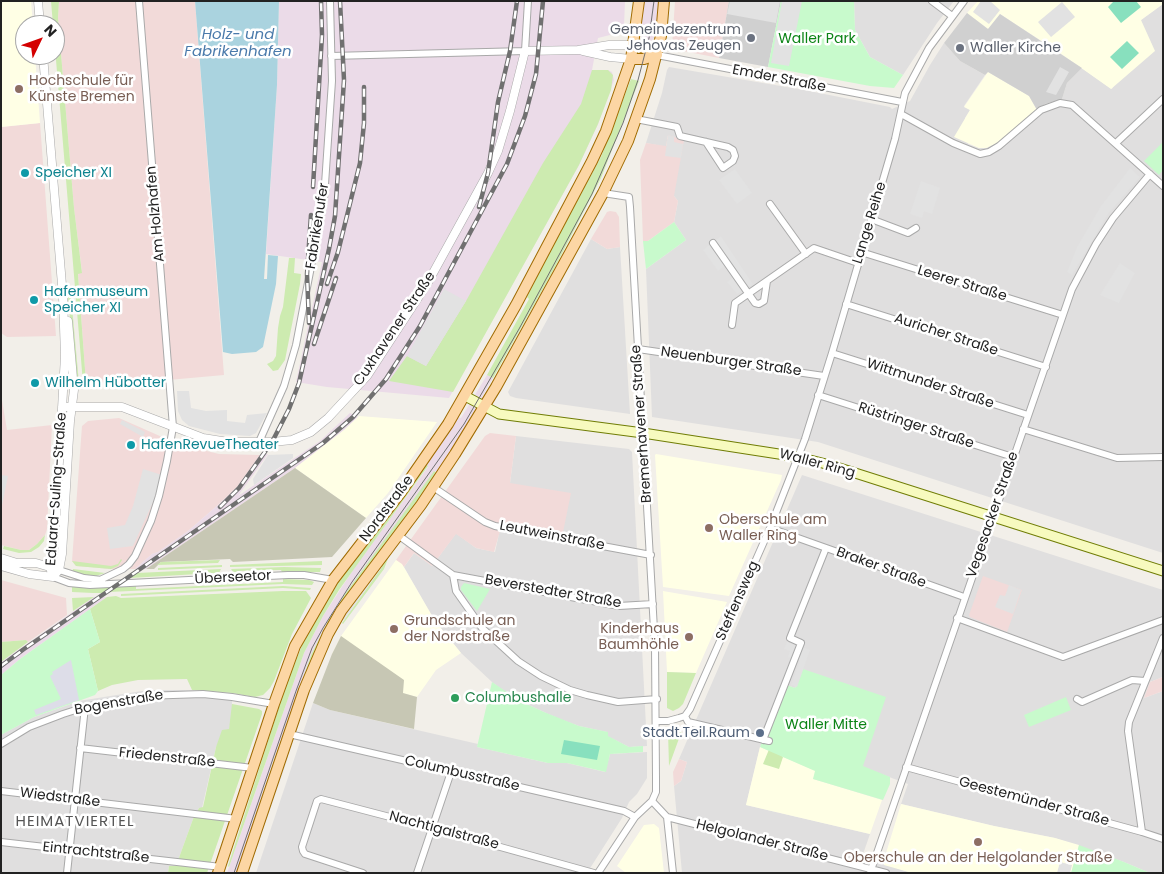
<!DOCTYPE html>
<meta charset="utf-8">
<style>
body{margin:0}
#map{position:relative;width:1164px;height:874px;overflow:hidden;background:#f2efe9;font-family:Poppins,sans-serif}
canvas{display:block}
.frame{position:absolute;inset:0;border:2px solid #222;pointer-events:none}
.north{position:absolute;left:15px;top:15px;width:50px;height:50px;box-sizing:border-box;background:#fff;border:1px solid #a7a7a7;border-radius:50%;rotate:48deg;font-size:14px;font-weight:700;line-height:20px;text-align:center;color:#222}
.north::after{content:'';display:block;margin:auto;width:18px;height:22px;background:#d40000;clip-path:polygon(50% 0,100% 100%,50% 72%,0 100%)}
</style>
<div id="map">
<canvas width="1164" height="874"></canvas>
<div class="frame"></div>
<div class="north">N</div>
</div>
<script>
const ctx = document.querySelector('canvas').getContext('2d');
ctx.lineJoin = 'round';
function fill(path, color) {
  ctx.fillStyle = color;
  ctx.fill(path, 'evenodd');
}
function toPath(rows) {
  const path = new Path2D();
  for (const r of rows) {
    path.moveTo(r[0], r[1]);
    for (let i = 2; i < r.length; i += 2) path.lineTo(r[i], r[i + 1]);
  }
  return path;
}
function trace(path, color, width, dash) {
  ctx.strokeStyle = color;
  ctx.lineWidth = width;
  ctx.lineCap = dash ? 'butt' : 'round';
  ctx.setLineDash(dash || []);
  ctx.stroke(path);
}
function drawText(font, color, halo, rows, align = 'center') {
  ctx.font = font + ' Poppins,sans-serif';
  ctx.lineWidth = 5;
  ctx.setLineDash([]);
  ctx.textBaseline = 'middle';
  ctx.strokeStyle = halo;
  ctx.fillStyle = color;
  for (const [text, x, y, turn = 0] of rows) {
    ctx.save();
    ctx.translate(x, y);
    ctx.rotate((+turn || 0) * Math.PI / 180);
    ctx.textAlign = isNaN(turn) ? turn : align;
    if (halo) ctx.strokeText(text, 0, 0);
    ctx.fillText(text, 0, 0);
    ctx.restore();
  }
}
fill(toPath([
 [854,1,954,1,937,23,903,75,870,57,855,30],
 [1163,4,1163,553,818,442,652,417,646,269,686,240,674,222,678,201,674,196,668,135,666,147,646,143,662,93,667,70,669,67,804,90,890,107,892,109,910,101,930,65,944,43,960,61,985,75,964,106,970,110,965,118,968,144,979,148,986,148,997,143,1045,104,1062,99,1067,83,1082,68,1112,89,1141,20],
 [591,239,607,249,620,247,630,414,516,398,510,396,508,392],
 [516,436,629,449,632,452,647,746,629,747,607,736,607,732,579,726,557,718,520,701,505,692,492,682,461,653,435,621,404,567,414,553,432,566,456,533,476,548,495,552,510,483],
 [802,475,1163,590,1163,677,1150,682,1144,698,1163,691,1163,873,1150,873,1124,862,1055,838,994,826,901,804,908,784,862,767,803,670,795,688,784,684,760,747,746,805,870,834,862,857,912,873,682,873,674,786,681,781,687,762,679,759],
 [148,690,183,690,232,693,232,716,229,729,216,747,202,808,199,808,193,819,176,866,169,866,168,873,1,873,1,735,34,717,79,701],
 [313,703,330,710,478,744,477,747,548,763,567,763,605,772,610,754,647,752,647,778,637,794,629,802,622,818,587,873,256,873]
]), '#e0dfdf');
fill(toPath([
 [59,1,195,1,224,375,157,381,86,383,78,273,82,272,74,208,58,18],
 [675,1,729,1,719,58,673,49,672,47],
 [40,123,56,336,7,337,1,333,1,127],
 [668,135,684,140,674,196,678,201,674,222,648,241,643,241,640,160,646,143,666,146],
 [610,211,616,212,619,217,620,247,607,249,591,239,607,212],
 [1,394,7,430,52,425,47,529,45,535,37,544,29,550,21,550,1,545],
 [119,418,178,444,219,454,260,455,237,487,218,505,188,531,158,552,152,554,135,569,111,569,76,566,72,561,82,426,88,421],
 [490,433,516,436,510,483,571,493,561,542,500,531,494,552,476,548,456,534,432,566,414,553,404,567,396,560,485,436],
 [983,576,1022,590,1007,632,970,617,969,615],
 [1,580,66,598,67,615,28,642,26,640,1,642],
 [1163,677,1163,691,1144,698,1150,682],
 [679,759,687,762,681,781,674,786,673,772]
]), '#f2dad9');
fill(toPath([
 [279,1,625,1,624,26,614,34,598,38,592,70,608,70,612,72,614,80,598,124,579,165,449,398,327,387,296,382,322,262,266,254,277,85],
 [644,1,660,1,658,30,655,37,649,43,642,38,640,32],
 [487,375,493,378,467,423,469,425,437,473,435,471,345,594,329,619,311,655,273,761,237,873,227,873,304,653,323,616,355,567,428,467,425,464,458,417,461,418],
 [350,413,358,417,344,430,295,468,146,569,135,569,152,554,158,552,188,531,218,505,237,487,260,455,268,454,238,496,320,441],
 [94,597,107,597,20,659,1,675,1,662]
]), '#ebdbe8');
fill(toPath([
 [1,1,31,1,33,25,25,25,25,55,35,55,40,123,1,127],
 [978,1,1163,1,1163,4,1141,20,1155,51,1111,89,1060,53,1000,14,988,29,967,13],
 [988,72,1029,96,1037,110,997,143,986,148,979,148,954,137,970,110,964,107],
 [359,416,437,422,388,493,366,518,295,468,344,430],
 [656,454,782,475,781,480,729,596,663,587,655,455],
 [396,560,402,564,435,621,461,653,436,670,417,697,365,683,332,654,341,636],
 [663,591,727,602,696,673,667,672],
 [760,747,816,771,813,779,882,800,870,834,746,805],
 [901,804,994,826,1055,838,1079,845,1071,873,912,873,884,865,883,863],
 [654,824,659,828,664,873,626,873,617,866,644,825]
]), '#ffffe5');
fill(toPath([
 [729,1,781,1,768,67,719,58],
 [967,13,988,29,1000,14,1082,68,1067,83,1062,99,1045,104,1037,110,1029,96,988,72,985,75,960,61,944,43]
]), '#d0d0d0');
fill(toPath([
 [295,468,366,518,332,557,233,562,230,559,161,562,154,569,146,569],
 [341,636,404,680,403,693,417,697,414,729,330,710,313,703,332,654]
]), '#c7c7b4');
fill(toPath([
 [51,1,59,1,58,18,74,208,82,273,78,274,86,383,83,383,55,48,55,25,53,25],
 [592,70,608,70,613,75,611,90,598,124,579,165,453,392,389,381,407,356,426,366,466,301,543,163,581,104],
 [631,79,639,81,601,178,554,269,493,378,487,375,529,299,527,297,547,256,601,157],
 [289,258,295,258,294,273,301,274,300,284,285,360,278,370,273,371,267,364,273,361,276,356,278,328,280,316,283,307],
 [71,296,79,383,76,384,68,297],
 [62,424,67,425,59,557,54,556],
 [425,464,428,466,339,590,323,616,304,653,229,867,228,866,287,682,306,636,332,590],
 [434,471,437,473,319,642,293,708,254,823,253,822,311,655,329,619,345,594],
 [45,535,44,541,39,547,31,552,19,553,3,549,4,546,21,550,29,550,37,544],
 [387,556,389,556,384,569,343,624,342,623,382,567,382,562],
 [121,559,122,560,118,566,111,569,76,566,72,561,111,566,118,564],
 [220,560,218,563,157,565,161,562],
 [322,561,322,565,230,567,230,565],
 [222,565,222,567,158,570,158,568],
 [284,567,321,568,320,572,282,572,281,570,237,571,237,573,233,572,231,569],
 [73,569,105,573,93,577,72,573],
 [221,569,219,573,215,574,215,573,130,578,137,573],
 [283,579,309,580,314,582,312,585,283,584,109,592,116,587,136,586,136,589,283,582],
 [72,586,92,587,111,587,103,593,93,593,72,592],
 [283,586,311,588,310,590,283,588,121,596,121,594],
 [283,591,306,591,311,598,292,634,274,681,270,688,263,695,255,697,232,693,192,690,187,679,138,680,112,685,98,691,88,649,100,642,90,609,107,597,116,596,121,598],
 [94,597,73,611,72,598],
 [26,640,28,642,1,662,1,642],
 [667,672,696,673,683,704,679,708,673,711,667,708],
 [232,704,259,709,262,711,262,714,207,873,168,873,169,866,176,866,193,819,199,808,203,807,216,747,222,730,229,729],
 [679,727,681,733,669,766,668,732,673,728],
 [770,747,783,757,779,769,763,764]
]), '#cdebb0');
fill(toPath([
 [781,1,854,1,855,30,870,57,903,75,894,88,870,86,768,67],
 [1163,142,1163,170,1159,175,1144,161],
 [674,222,686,240,646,269,643,241,648,241],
 [464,583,490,589,477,611,461,590,461,587],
 [90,609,100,642,88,649,98,691,95,695,34,717,1,735,1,675,20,659],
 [803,669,886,697,863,766,890,777,890,784,883,800,813,779,815,771,760,747,784,684,795,688],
 [492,682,520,701,544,712,579,726,608,732,608,736,629,747,643,746,643,752,610,754,606,772,567,763,548,763,477,747],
 [1066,697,1071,710,1029,727,1024,715],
 [1079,845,1124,862,1150,873,1071,873]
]), '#c8facc');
fill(toPath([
 [1114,1,1136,1,1141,7,1121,23,1108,7],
 [1127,41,1139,53,1122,69,1110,57],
 [564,740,600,746,597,760,561,754]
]), '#88e0be');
fill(toPath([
 [730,1,780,1,776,23,727,14],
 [782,1,802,1,789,66,771,63],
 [981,1,990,1,1000,10,989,24,973,12],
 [1062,2,1075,17,1051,37,1038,22],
 [1060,67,1069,72,1056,95,1046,92],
 [668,135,674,137,674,142,683,144,681,158,665,156],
 [1130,168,1140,177,1108,214,1072,275,1067,272,1077,247,1101,206],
 [735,169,752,193,737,204,719,180],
 [921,181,940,188,932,214,924,211,922,218,910,214],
 [721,236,753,284,737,294,727,282,735,275,727,264,718,271,703,250],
 [1120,263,1135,273,1119,303,1100,295],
 [444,289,466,301,426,366,407,356],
 [177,391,189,391,191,408,206,411,227,410,227,421,245,423,247,415,267,413,256,433,250,436,220,434,189,426,182,420,178,411],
 [122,420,145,432,143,437,120,424],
 [293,454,293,458,254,485,253,479,268,455],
 [143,469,162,475,154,500,133,546,110,549,107,528,125,525,133,506],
 [1,475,8,476,1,510],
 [382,562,382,567,344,620,341,618],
 [1009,585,1021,590,1013,614,995,607,1000,595,1005,596],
 [787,642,810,650,797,687,791,685,800,661,788,657,790,651,784,649],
 [287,754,288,757,281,778,249,870,246,872],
 [1060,862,1072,865,1070,873,1057,873]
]), '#e2e2e2');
fill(toPath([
 [71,660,79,700,36,715,34,710,61,699,50,676,53,674,52,672]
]), '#dddde8');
fill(toPath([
 [195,1,279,1,277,85,264,279,267,279,268,255,278,256,276,284,263,347,256,352,232,354,223,352]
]), '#aad3df');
const minor = toPath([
 [932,1,952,16],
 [657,55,902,102],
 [331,56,525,51,528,1],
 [901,114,953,143,980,154,989,152,999,146,1041,110,1060,103,1072,105,1163,186],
 [636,119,677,127,680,136,728,147,733,150,735,156,733,161,723,168,706,142],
 [1116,143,1163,99],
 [770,204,806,254],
 [871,219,908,233,916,228],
 [713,243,755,303,759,304,764,301,767,281],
 [861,252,1063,315],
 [846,304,1046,367],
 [732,325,735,303,814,248,858,263],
 [638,349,824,376],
 [832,353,1028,415],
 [818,395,1013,457],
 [1023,429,1117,458,1163,457],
 [259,442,284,386,296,345,324,199,332,81,330,1],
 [433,487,485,522,495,526,651,555],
 [770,528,964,597],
 [398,535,453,575,456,591,482,628,518,661,541,676,570,690,587,695,618,702,657,699],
 [59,570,84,578,102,580],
 [453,575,619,606,653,604],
 [53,577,69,583,90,585,288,575,304,575,333,580],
 [100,580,123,569,129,564,135,556,151,521,159,496,167,461,173,427,139,1],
 [957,618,1063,657,1163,620],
 [1077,699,1082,702,1132,680,1145,681],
 [685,716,688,722,769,741],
 [656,721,668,721,679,718,685,716,690,709,770,528,805,439,832,353,895,139,905,93,929,48,964,1],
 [289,734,624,811,635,817],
 [763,740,801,643,790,638,826,548],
 [1,744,29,727,63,714,85,707,143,696,203,694,232,697,274,704],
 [80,748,253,768],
 [906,767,1142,832,1163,839],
 [1,791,237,819],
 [652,801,667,817,673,873],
 [667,817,886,873],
 [1142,832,1128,731,1129,722,1163,638],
 [1,842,221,867],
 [67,873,85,707],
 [363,873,305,854,303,851,302,847,317,801,321,799,432,828,594,873],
 [417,873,451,772],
 [598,873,635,817,652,801,656,792,656,778,655,647,630,207,629,197,603,193],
 [870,873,1072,289,1096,244,1113,218,1150,174]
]);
const tertiary = toPath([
 [38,1,40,25],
 [583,51,610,57,631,59],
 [43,55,63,297,65,356,55,532,50,567,53,577],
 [62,407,122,407,203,438,228,442,272,442,292,440,311,432,328,418,367,376,427,284,488,173,498,151,510,111,525,51,578,50,609,45,633,45],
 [1,558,17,563,36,563,53,568],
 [1,566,29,574,53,577],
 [53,577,59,570,62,554,70,421,74,390,68,321]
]);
const secondary = toPath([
 [465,396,499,414,643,433,798,457,830,465,1163,571]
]);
const primary = toPath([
 [633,45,642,47,657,55],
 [631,59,644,59,657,55],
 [218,873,274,704,295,646,333,580,401,492,448,424,516,305,592,161,606,131,631,59,639,1],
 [242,873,304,690,328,634,341,611,421,505,455,454,496,387,603,193,628,141,650,79,661,36,664,1]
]);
trace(minor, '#a9a9a9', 8);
trace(tertiary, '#a9a9a9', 9);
trace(secondary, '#707d05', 11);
trace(primary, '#a06b00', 12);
trace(minor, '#fff', 6);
trace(tertiary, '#fff', 8);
trace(secondary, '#f7fabf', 9);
trace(primary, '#fcd6a4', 10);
trace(toPath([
 [234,873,296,691,312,648,323,628,352,582,464,424,519,329,592,194,623,123,638,80,649,38,654,1]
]), '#707070', 1);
const rail = toPath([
 [313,187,322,35,321,1],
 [479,207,488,173,498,102,510,51,517,1],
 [327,284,338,252,360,163,364,123,364,87],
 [309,323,307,274,311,215],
 [314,344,336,278],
 [220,507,239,488,272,442,289,409,299,383,329,249,335,216,344,80,340,1],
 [1,666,24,649,323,443,353,417,386,379,420,326,507,164,525,116,536,74,543,1]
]);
trace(rail, '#707070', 4.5);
trace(rail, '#fff', 2.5, [8]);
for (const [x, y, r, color] of [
 [751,38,5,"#6b7280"],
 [960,48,5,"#6b7280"],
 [19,89,5,"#8d6e63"],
 [25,173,5,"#0f9aa8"],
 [34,300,5,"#0f9aa8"],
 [35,383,5,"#0f9aa8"],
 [131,445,5,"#0f9aa8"],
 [709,528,5,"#8d6e63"],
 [394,629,5,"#8d6e63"],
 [689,637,5,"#8d6e63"],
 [455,698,5,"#2e9e5b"],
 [760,733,5,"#5c6f8a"],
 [978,842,5,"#8d6e63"]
]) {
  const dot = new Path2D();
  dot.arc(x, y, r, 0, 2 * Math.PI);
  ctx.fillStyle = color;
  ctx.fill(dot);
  trace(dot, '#fff', 2);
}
drawText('14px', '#5b616d', '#fff', [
 ["Gemeindezentrum",741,30],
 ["Jehovas Zeugen",741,46],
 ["Waller Kirche",970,48,"left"]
], 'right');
drawText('14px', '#0c8416', '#fff', [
 ["Waller Park",817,39],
 ["Waller Mitte",826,725]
]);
drawText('14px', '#222', '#fff', [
 ["Emder Straße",779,79,11],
 ["Am Holzhafen",156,214,-95],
 ["Lange Reihe",870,223,-73],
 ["Fabrikenufer",318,226,-81],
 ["Leerer Straße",962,284,17],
 ["Cuxhavener Straße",395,329,-56],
 ["Auricher Straße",946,335,18],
 ["Neuenburger Straße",731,362,8],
 ["Wittmunder Straße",930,384,18],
 ["Bremerhavener Straße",642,424,-94],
 ["Rüstringer Straße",916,426,18],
 ["Waller Ring",817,464,15],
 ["Eduard-Suling-Straße",57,489,-86],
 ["Nordstraße",387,509,-53],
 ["Vegesacker Straße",993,515,-71],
 ["Leutweinstraße",552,536,11],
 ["Braker Straße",881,568,20],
 ["Überseetor",233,578,-3],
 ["Beverstedter Straße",553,592,10],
 ["Steffensweg",738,601,-66],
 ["Bogenstraße",119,703,-10],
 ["Friedenstraße",167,758,6],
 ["Columbusstraße",462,774,13],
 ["Wiedstraße",60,798,7],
 ["Geestemünder Straße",1034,802,15],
 ["Nachtigalstraße",444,831,15],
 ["Helgolander Straße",762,841,14],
 ["Eintrachtstraße",96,853,6]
]);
drawText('14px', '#785e54', '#fff', [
 ["Hochschule für",29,81],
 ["Künste Bremen",29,97],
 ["Oberschule am",719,520],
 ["Waller Ring",719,536],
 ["Grundschule an",404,621],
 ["der Nordstraße",404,637],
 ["Kinderhaus",679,629,"right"],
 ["Baumhöhle",679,645,"right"],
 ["Oberschule an der Helgolander Straße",978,858,"center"]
], 'left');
drawText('14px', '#0d838f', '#fff', [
 ["Speicher XI",35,173],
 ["Hafenmuseum",44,292],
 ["Speicher XI",44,308],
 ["Wilhelm Hübotter",45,383],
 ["HafenRevueTheater",141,445]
], 'left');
drawText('14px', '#27864d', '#fff', [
 ["Columbushalle",465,698]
], 'left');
drawText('14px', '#4e5e75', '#fff', [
 ["Stadt.Teil.Raum",750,733]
], 'right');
drawText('italic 15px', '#4a7aab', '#fff', [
 ["Holz- und",238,35],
 ["Fabrikenhafen",238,52]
]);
ctx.letterSpacing = '1px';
drawText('15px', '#555', '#fff', [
 ["HEIMATVIERTEL",75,822]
]);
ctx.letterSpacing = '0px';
</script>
